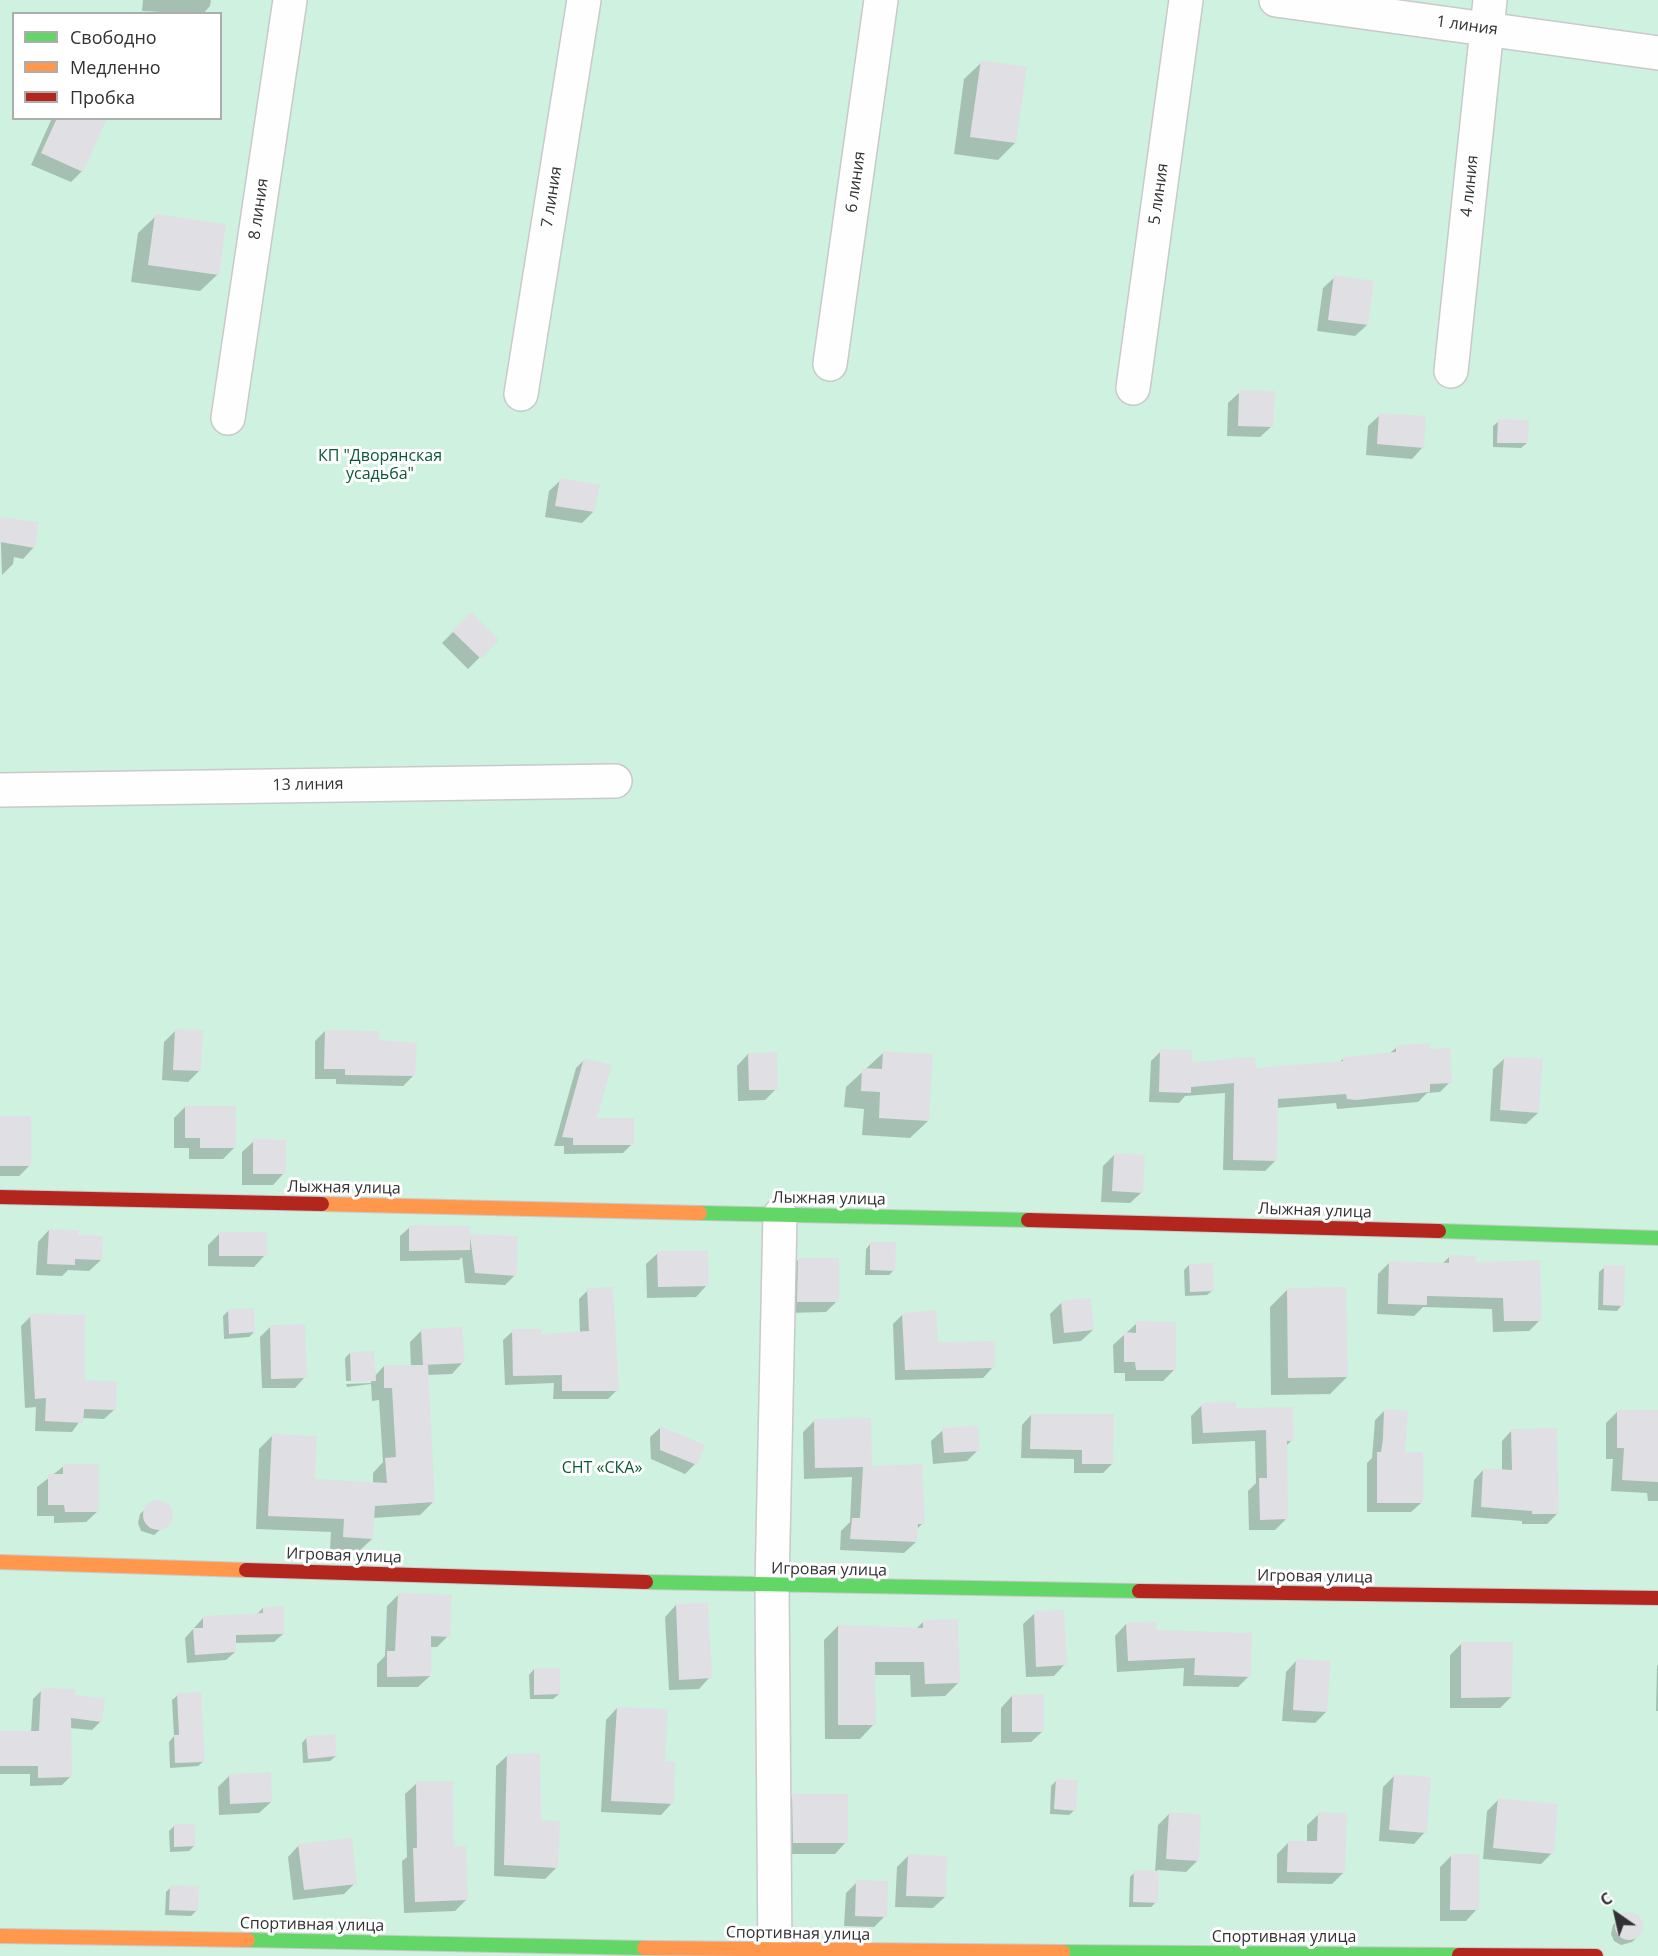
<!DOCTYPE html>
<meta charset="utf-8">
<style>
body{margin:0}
#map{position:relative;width:1658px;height:1956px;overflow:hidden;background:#f7f7fc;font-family:"Open Sans",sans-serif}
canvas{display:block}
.legend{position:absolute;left:12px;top:12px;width:210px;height:108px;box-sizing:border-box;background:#fff;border:2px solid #adadae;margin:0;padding:8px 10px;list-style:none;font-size:18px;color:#323235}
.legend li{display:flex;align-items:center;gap:12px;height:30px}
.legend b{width:30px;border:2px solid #adadae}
.north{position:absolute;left:1586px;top:1884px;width:60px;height:60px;-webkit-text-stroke:4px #fff;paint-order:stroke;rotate:326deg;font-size:16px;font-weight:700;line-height:24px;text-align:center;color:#323235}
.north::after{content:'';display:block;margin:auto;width:21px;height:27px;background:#323235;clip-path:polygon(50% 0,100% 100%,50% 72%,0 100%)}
</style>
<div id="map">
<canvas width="1658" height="1956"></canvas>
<ul class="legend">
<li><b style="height:8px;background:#63d668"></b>Свободно</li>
<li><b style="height:8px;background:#ff974d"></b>Медленно</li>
<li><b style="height:8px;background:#b3261e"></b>Пробка</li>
</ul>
<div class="north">С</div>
</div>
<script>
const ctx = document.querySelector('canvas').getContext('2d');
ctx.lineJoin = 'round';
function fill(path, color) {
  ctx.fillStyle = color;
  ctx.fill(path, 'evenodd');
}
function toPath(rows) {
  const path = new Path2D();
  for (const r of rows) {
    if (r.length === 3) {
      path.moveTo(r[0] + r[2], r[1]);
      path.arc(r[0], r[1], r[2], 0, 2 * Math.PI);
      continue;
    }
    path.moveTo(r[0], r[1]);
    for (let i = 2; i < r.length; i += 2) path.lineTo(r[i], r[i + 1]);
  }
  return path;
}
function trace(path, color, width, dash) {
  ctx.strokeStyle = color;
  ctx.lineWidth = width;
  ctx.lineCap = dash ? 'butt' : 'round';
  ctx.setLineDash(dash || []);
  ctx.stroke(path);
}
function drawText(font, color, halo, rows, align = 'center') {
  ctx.font = font + ' "Open Sans",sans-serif';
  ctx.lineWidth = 6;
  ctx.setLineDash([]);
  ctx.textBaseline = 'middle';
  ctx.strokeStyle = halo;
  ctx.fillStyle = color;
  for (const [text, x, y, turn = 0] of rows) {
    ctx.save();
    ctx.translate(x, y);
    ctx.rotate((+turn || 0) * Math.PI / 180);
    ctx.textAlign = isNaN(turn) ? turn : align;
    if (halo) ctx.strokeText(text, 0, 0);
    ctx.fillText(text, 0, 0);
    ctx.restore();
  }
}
fill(toPath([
 [0,0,1658,0,1658,1956,0,1956],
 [14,14,220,14,220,118,14,118]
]), '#cff1df');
fill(toPath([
 [143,0,211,0,210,6,203,14,142,11],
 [982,62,1015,143,998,160,954,154,964,79],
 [52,118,98,118,82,171,71,182,31,165],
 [156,216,218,274,200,291,131,282,138,233],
 [1335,277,1367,325,1355,336,1317,331,1323,288],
 [1240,392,1272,426,1260,437,1227,436,1228,403],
 [1380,415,1423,447,1412,459,1366,455,1368,426],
 [1499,421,1527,443,1521,448,1493,447,1493,426],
 [561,480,593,512,582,523,545,517,549,491],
 [0,518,34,547,23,559,14,557,13,564,2,575],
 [471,614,497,640,468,669,442,643],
 [176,1030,200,1070,188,1082,162,1080,164,1042],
 [325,1031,378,1041,413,1076,403,1086,336,1084,336,1079,315,1079,315,1041],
 [1397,1047,1450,1082,1440,1092,1427,1093,1418,1102,1337,1109,1336,1103,1276,1108,1276,1160,1265,1171,1223,1170,1225,1093,1185,1096,1179,1103,1149,1102,1151,1061,1161,1051,1190,1064,1255,1070,1339,1063,1343,1059,1389,1054],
 [883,1053,928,1121,910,1138,862,1135,864,1109,844,1107,846,1087],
 [748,1054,776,1089,765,1100,738,1101,737,1066],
 [1505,1058,1538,1113,1526,1124,1490,1121,1493,1069],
 [585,1059,595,1120,632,1144,623,1153,564,1154,564,1146,554,1146,576,1068],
 [185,1107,234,1148,223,1159,189,1159,189,1148,174,1148,174,1118],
 [0,1118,30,1165,19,1176,0,1176],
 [254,1141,284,1173,273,1185,242,1185,242,1152],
 [1114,1155,1142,1192,1130,1203,1101,1202,1103,1166],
 [410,1227,468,1236,516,1237,515,1275,505,1285,465,1283,462,1257,459,1260,400,1261,400,1236],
 [49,1230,77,1236,101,1260,89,1271,68,1270,62,1276,36,1275,38,1242],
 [219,1234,265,1255,254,1267,208,1266,208,1245],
 [871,1243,894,1270,889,1275,865,1275,866,1249],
 [658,1253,707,1285,696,1297,647,1298,646,1264],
 [1449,1257,1474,1263,1540,1320,1529,1331,1493,1332,1492,1309,1423,1307,1414,1316,1377,1314,1378,1274,1390,1262,1442,1264],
 [798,1260,837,1301,826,1312,786,1313,787,1271],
 [1189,1265,1213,1290,1207,1295,1185,1296,1184,1270],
 [1605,1267,1622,1305,1617,1311,1598,1310,1599,1272],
 [588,1290,617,1390,608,1399,553,1399,554,1383,505,1385,503,1340,513,1331,541,1336,580,1333,579,1299],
 [1287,1290,1347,1377,1330,1394,1271,1395,1270,1307],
 [1061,1303,1093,1330,1081,1341,1053,1344,1050,1314],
 [228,1311,254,1332,249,1337,224,1339,223,1316],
 [903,1314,937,1344,993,1367,983,1378,895,1380,893,1324],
 [31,1316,83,1382,115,1409,104,1419,82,1418,72,1432,35,1431,36,1407,25,1408,21,1326],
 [1137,1323,1175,1369,1163,1381,1125,1381,1125,1373,1114,1373,1113,1345],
 [271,1326,305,1377,295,1388,262,1388,260,1337],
 [421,1331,463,1362,452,1374,427,1375,433,1502,420,1515,373,1518,372,1539,358,1552,330,1550,331,1532,256,1529,259,1449,272,1436,314,1480,373,1484,373,1473,383,1462,379,1400,372,1401,371,1384,347,1387,346,1384,371,1383,371,1380,346,1381,345,1358,350,1353,374,1377,384,1366,411,1367,410,1342],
 [1202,1405,1235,1409,1292,1440,1285,1447,1286,1519,1275,1530,1249,1530,1248,1491,1256,1483,1255,1441,1192,1444,1191,1416],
 [1385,1410,1421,1503,1411,1512,1367,1512,1367,1463,1372,1458,1375,1420],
 [1618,1411,1658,1439,1658,1501,1648,1501,1647,1493,1611,1491,1613,1459,1606,1459,1606,1423],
 [1031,1415,1112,1464,1103,1473,1074,1473,1074,1459,1021,1458,1022,1425],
 [814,1421,871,1468,923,1523,916,1530,916,1542,904,1553,840,1550,841,1531,850,1522,852,1477,804,1479,803,1432],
 [660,1428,695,1464,685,1474,651,1459,650,1437],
 [943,1430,978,1450,967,1461,933,1464,931,1441],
 [1512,1430,1557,1514,1547,1524,1522,1524,1522,1521,1471,1517,1474,1480,1484,1469,1502,1471,1502,1441],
 [64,1466,98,1511,86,1522,54,1523,54,1516,37,1516,37,1487],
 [153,1502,166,1505,171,1512,170,1521,154,1535,141,1531,138,1523,140,1514],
 [398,1595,448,1636,437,1647,429,1647,430,1676,418,1687,377,1687,377,1664,385,1656,387,1606],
 [676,1605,710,1677,699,1689,669,1690,665,1617],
 [263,1608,283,1634,274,1642,234,1643,235,1652,226,1660,187,1663,185,1638,203,1618,256,1615],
 [1035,1613,1065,1664,1054,1676,1026,1677,1023,1624],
 [923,1622,959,1682,945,1696,911,1697,910,1675,874,1675,874,1724,860,1739,825,1739,824,1640,838,1626,916,1629],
 [1126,1624,1249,1676,1238,1687,1183,1686,1184,1668,1117,1672,1115,1636],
 [1462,1643,1511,1697,1500,1708,1450,1708,1450,1655],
 [1297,1660,1326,1712,1315,1723,1282,1721,1286,1672],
 [1658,1665,1658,1711,1656,1711,1657,1666],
 [534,1669,559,1694,553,1699,530,1699,529,1675],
 [42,1690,73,1696,101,1721,92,1730,70,1728,71,1776,62,1785,30,1786,30,1774,0,1774,0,1733,31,1732,33,1699],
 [178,1695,204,1761,198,1766,170,1768,169,1742,174,1736,172,1700],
 [1012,1696,1043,1731,1031,1742,1001,1743,1001,1708],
 [617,1708,664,1763,672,1803,661,1815,601,1812,606,1720],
 [307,1737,336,1756,330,1761,303,1763,302,1743],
 [508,1755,540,1821,556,1868,545,1879,494,1876,496,1766],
 [230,1775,271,1802,259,1813,219,1815,218,1787],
 [1394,1776,1425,1832,1414,1844,1379,1841,1383,1787],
 [1056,1781,1075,1810,1069,1815,1050,1814,1051,1786],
 [417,1783,453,1848,466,1900,455,1911,404,1913,402,1861,407,1857,405,1794],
 [793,1796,846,1842,835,1854,782,1854,782,1807],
 [1498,1800,1552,1853,1541,1864,1483,1859,1487,1811],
 [1169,1814,1197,1861,1186,1872,1157,1870,1156,1902,1151,1907,1129,1907,1130,1877,1135,1872,1155,1873,1158,1825],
 [1319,1814,1344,1872,1332,1884,1277,1883,1277,1854,1289,1842,1307,1843,1307,1825],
 [174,1826,194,1846,189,1851,170,1852,169,1831],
 [299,1845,355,1883,344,1894,293,1900,288,1857],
 [908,1856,945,1897,933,1908,895,1907,897,1867],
 [1451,1856,1477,1909,1466,1921,1440,1921,1440,1867],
 [857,1882,885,1916,874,1927,844,1926,846,1893],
 [171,1887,196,1911,191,1916,165,1915,166,1892],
 [1625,1914,1638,1917,1642,1924,1638,1936,1632,1942,1621,1945,1614,1941,1611,1934,1613,1925]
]), '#0003');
fill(toPath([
 [981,60,1027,67,1016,143,970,137],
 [57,118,107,118,83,172,41,153],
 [155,214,226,224,219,275,148,265],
 [1334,275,1374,281,1368,325,1328,320],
 [1239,390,1275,391,1273,427,1238,426],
 [1379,413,1426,416,1424,448,1377,444],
 [1498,419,1529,420,1528,443,1497,443],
 [560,478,600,485,594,512,555,506],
 [0,517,39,522,35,548,0,542],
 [471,612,499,640,481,659,452,631],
 [175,1029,203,1030,201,1071,173,1070],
 [325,1030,379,1031,379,1040,417,1043,415,1076,345,1075,345,1069,324,1069],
 [1430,1043,1431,1049,1450,1048,1452,1083,1430,1084,1430,1092,1356,1100,1347,1099,1346,1094,1278,1099,1277,1161,1233,1160,1234,1083,1191,1087,1191,1093,1159,1092,1160,1049,1192,1050,1192,1062,1255,1057,1256,1068,1343,1061,1343,1057,1396,1052,1396,1045],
 [883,1051,933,1054,929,1121,879,1118,880,1092,861,1091,862,1068,882,1069],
 [777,1052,778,1090,749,1090,748,1053],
 [1504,1057,1543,1059,1539,1113,1500,1110],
 [584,1058,612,1065,597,1118,634,1118,634,1145,573,1145,573,1138,562,1137],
 [185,1106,236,1106,236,1148,200,1148,200,1138,185,1138],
 [0,1116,31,1116,31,1166,0,1166],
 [253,1139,286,1140,286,1174,253,1174],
 [1114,1153,1145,1155,1143,1193,1112,1191],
 [409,1225,470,1226,470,1234,518,1236,517,1276,475,1273,470,1237,470,1250,409,1251],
 [49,1229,79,1230,78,1235,103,1236,102,1260,75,1259,75,1265,47,1264],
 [219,1232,267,1232,267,1256,219,1256],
 [870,1242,896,1242,895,1271,870,1270],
 [657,1251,708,1251,709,1286,658,1287],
 [1449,1255,1476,1256,1475,1262,1540,1260,1542,1321,1504,1321,1503,1298,1427,1296,1427,1305,1388,1304,1389,1261,1449,1263],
 [798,1258,839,1258,839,1302,797,1302],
 [1213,1263,1214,1291,1190,1292,1189,1264],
 [1604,1265,1625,1266,1624,1306,1603,1305],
 [613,1287,619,1391,562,1391,562,1375,513,1376,512,1329,542,1329,542,1334,589,1331,587,1288],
 [1346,1287,1348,1377,1288,1378,1287,1288],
 [1091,1298,1094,1330,1064,1333,1061,1301],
 [254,1308,255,1332,229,1334,228,1309],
 [936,1310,938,1342,995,1341,995,1368,905,1370,902,1313],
 [30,1314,85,1315,85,1380,117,1381,116,1410,84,1409,83,1423,45,1421,46,1398,35,1399],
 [1136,1321,1176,1322,1176,1370,1136,1370,1135,1362,1124,1362,1124,1332,1136,1333],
 [305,1324,307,1378,271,1379,270,1325],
 [462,1327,465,1363,423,1365,421,1329],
 [374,1351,376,1381,351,1382,350,1352],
 [384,1365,428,1365,435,1502,375,1506,373,1539,343,1537,344,1519,268,1516,272,1434,317,1436,315,1479,387,1483,385,1458,396,1457,392,1388,384,1388],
 [1236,1402,1236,1408,1293,1407,1294,1441,1287,1441,1288,1519,1260,1520,1259,1478,1267,1478,1266,1430,1203,1433,1201,1403],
 [1384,1409,1408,1411,1405,1452,1423,1452,1423,1503,1377,1503,1377,1452,1381,1452,1383,1439],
 [1617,1410,1658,1410,1658,1482,1622,1480,1624,1448,1617,1448],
 [1031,1414,1114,1414,1113,1464,1082,1464,1082,1450,1030,1449],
 [871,1418,872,1466,922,1464,925,1524,918,1524,917,1542,850,1539,852,1518,860,1518,863,1467,815,1468,814,1419],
 [660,1426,705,1445,697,1465,660,1450],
 [978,1426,980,1451,944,1453,942,1428],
 [1557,1428,1559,1514,1532,1514,1532,1511,1481,1507,1483,1468,1512,1470,1511,1429],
 [63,1464,99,1464,99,1512,65,1512,64,1505,48,1505,48,1474,63,1474],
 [158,1515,15],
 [398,1593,452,1595,450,1637,431,1636,431,1676,387,1677,387,1651,395,1651],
 [708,1603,712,1678,679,1680,676,1604],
 [284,1606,284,1634,236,1635,236,1652,195,1655,193,1628,203,1628,203,1616,263,1613,263,1607],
 [1064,1610,1067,1665,1036,1667,1034,1611],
 [958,1619,960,1683,925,1684,924,1662,875,1662,876,1725,838,1725,838,1625,923,1628,923,1620],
 [1156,1621,1157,1630,1252,1633,1251,1677,1194,1675,1195,1658,1128,1661,1126,1623],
 [1461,1642,1513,1642,1512,1697,1461,1698],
 [1296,1659,1331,1661,1327,1712,1293,1710],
 [534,1668,560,1668,560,1694,534,1695],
 [41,1688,75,1689,75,1695,105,1699,102,1722,71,1718,72,1777,38,1778,38,1766,0,1766,0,1731,39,1731],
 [201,1692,205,1762,175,1763,174,1735,179,1735,177,1693],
 [1044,1694,1044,1732,1012,1732,1012,1695],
 [617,1707,668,1709,665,1761,675,1762,674,1804,611,1801],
 [335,1734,337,1756,308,1759,306,1736],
 [540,1753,541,1820,560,1821,558,1868,504,1865,507,1754],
 [271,1772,272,1802,230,1804,229,1774],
 [1394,1774,1431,1777,1427,1833,1389,1830],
 [1056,1779,1078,1780,1076,1811,1054,1809],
 [416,1781,453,1781,454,1847,466,1846,468,1900,415,1902,413,1848,417,1848],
 [792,1794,848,1794,848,1843,793,1843],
 [1498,1798,1558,1804,1554,1854,1493,1848],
 [1169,1812,1201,1814,1199,1861,1166,1859],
 [1318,1812,1347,1813,1345,1873,1287,1872,1288,1841,1317,1841],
 [174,1824,195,1824,196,1846,174,1847],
 [352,1838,357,1884,304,1890,298,1844],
 [908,1854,947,1856,946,1897,906,1896],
 [1451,1854,1479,1854,1479,1910,1450,1910],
 [1134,1870,1159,1871,1158,1903,1133,1902],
 [856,1880,888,1881,887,1917,855,1916],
 [170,1885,199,1886,198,1911,169,1910],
 [1629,1926,14]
]), '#e0e0e4');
const street = toPath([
 [1276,0,1658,53],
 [830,364,881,0],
 [1451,371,1490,0],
 [1133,388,1186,0],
 [521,394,584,0],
 [228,418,290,0],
 [0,790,615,781],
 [775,1956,772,1586,780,1215]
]);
const fast = toPath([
 [700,1213,1028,1220],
 [1439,1231,1658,1238],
 [646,1582,1139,1591],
 [248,1940,644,1948],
 [1063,1952,1459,1955]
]);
const slow = toPath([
 [322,1204,700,1213],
 [0,1562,246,1570],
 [0,1936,248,1940],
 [644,1948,1063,1952]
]);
const jam = toPath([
 [0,1197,322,1204],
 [1028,1220,1439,1231],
 [246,1570,646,1582],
 [1139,1591,1658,1598],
 [1459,1955,1596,1956]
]);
trace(street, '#c9c9cc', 36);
trace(fast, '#c9c9cc', 16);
trace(slow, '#c9c9cc', 16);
trace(jam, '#c9c9cc', 16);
trace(street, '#fefeff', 33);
trace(fast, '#63d668', 14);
trace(slow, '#ff974d', 14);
trace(jam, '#b3261e', 14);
drawText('16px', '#323235', '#fff', [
 ["1 линия",1467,26,8],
 ["6 линия",856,182,-82],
 ["4 линия",1470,186,-84],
 ["5 линия",1159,194,-82],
 ["7 линия",552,197,-81],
 ["8 линия",259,209,-82],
 ["13 линия",308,785,-1],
 ["Лыжная улица",344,1188,1],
 ["Лыжная улица",829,1199,1],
 ["Лыжная улица",1315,1211,2],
 ["Игровая улица",344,1556,2],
 ["Игровая улица",829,1570,1],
 ["Игровая улица",1315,1577,1],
 ["Спортивная улица",312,1925,1],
 ["Спортивная улица",798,1934,1],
 ["Спортивная улица",1284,1937]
]);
drawText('16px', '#095936', '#fff', [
 ["КП \"Дворянская",380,456],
 ["усадьба\"",380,474],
 ["СНТ «СКА»",602,1468]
]);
</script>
